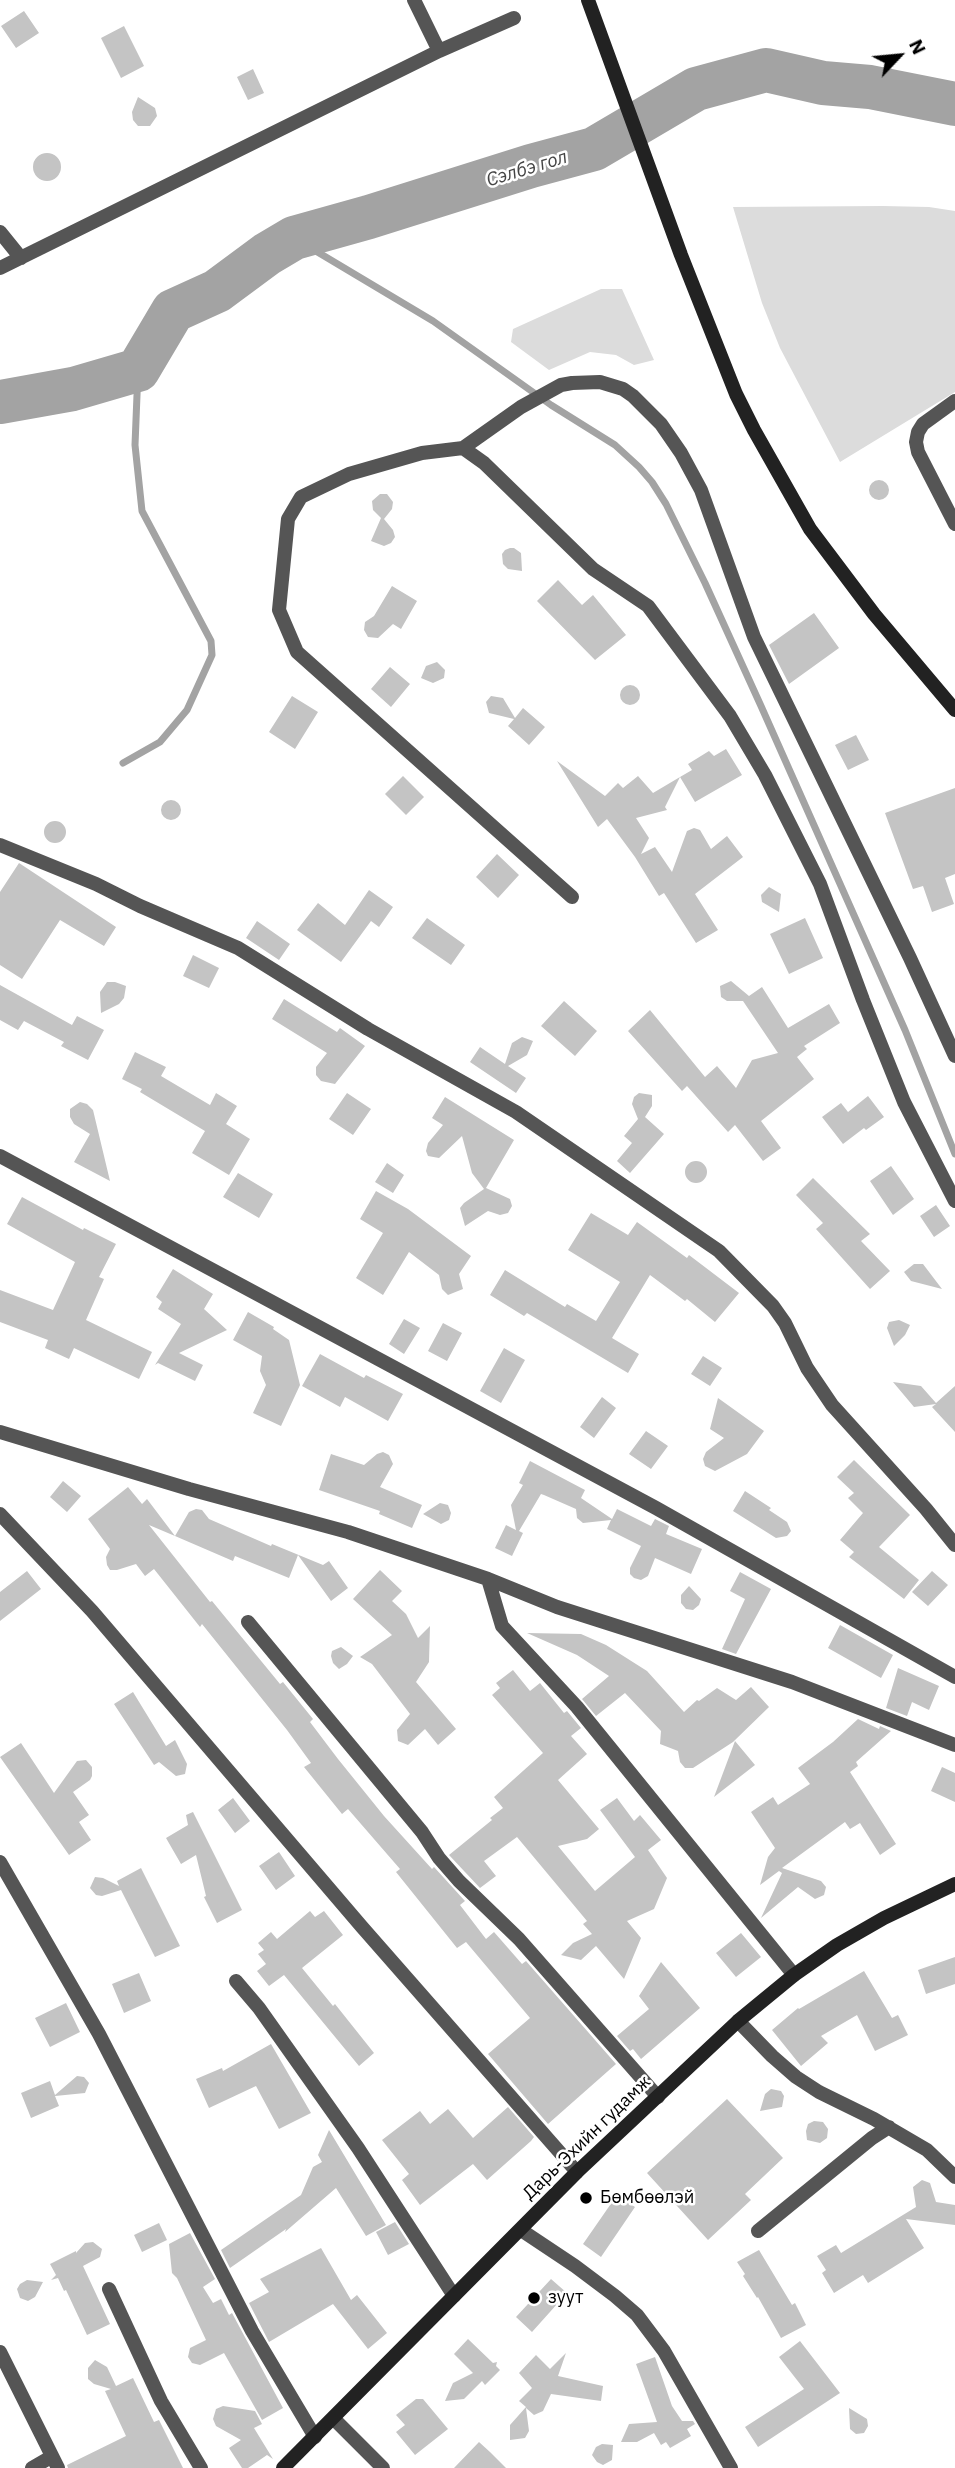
<!DOCTYPE html>
<meta charset="utf-8">
<style>
body{margin:0}
#map{position:relative;width:955px;height:2468px;overflow:hidden;background:#fff;font-family:"IBM Plex Sans",sans-serif}
canvas{display:block}
.north{position:absolute;left:864px;top:21px;width:70px;height:70px;-webkit-text-stroke:5px #fff;paint-order:stroke;rotate:64deg;font-size:19px;font-weight:700;line-height:28px;text-align:center;color:#000}
.north::after{content:'';display:block;margin:auto;width:24px;height:32px;background:#000;clip-path:polygon(50% 0,100% 100%,50% 72%,0 100%)}
</style>
<div id="map">
<canvas width="955" height="2468"></canvas>
<div class="north">N</div>
</div>
<script>
const ctx = document.querySelector('canvas').getContext('2d');
ctx.lineJoin = 'round';
function fill(path, color) {
  ctx.fillStyle = color;
  ctx.fill(path, 'evenodd');
}
function toPath(rows) {
  const path = new Path2D();
  for (const r of rows) {
    if (r.length === 3) {
      path.moveTo(r[0] + r[2], r[1]);
      path.arc(r[0], r[1], r[2], 0, 2 * Math.PI);
      continue;
    }
    path.moveTo(r[0], r[1]);
    for (let i = 2; i < r.length; i += 2) path.lineTo(r[i], r[i + 1]);
  }
  return path;
}
function trace(path, color, width, dash) {
  ctx.strokeStyle = color;
  ctx.lineWidth = width;
  ctx.lineCap = dash ? 'butt' : 'round';
  ctx.setLineDash(dash || []);
  ctx.stroke(path);
}
function drawText(font, color, halo, rows, align = 'center') {
  ctx.font = font + ' "IBM Plex Sans",sans-serif';
  ctx.lineWidth = 5;
  ctx.setLineDash([]);
  ctx.textBaseline = 'middle';
  ctx.strokeStyle = halo;
  ctx.fillStyle = color;
  for (const [text, x, y, turn = 0] of rows) {
    ctx.save();
    ctx.translate(x, y);
    ctx.rotate((+turn || 0) * Math.PI / 180);
    ctx.textAlign = isNaN(turn) ? turn : align;
    if (halo) ctx.strokeText(text, 0, 0);
    ctx.fillText(text, 0, 0);
    ctx.restore();
  }
}
fill(toPath([
 [883,206,929,207,955,211,955,392,840,462,780,348,762,303,733,207],
 [601,289,622,289,654,360,634,365,616,355,590,352,549,370,511,342,513,329]
]), '#dcdcdc');
trace(toPath([
 [294,238,433,321,551,405,615,445,639,467,652,482,666,504,705,583,761,706,905,1030,955,1154],
 [123,763,160,742,187,710,212,655,211,641,142,511,135,445,138,370]
]), '#a3a3a3', 7);
trace(toPath([
 [0,402,73,389,138,370,173,311,217,291,267,254,294,238,369,217,531,166,594,149,696,89,766,70,823,83,870,87,955,104]
]), '#a3a3a3', 44);
fill(toPath([
 [24,11,39,33,16,48,1,26],
 [124,26,144,66,121,78,101,38],
 [253,69,264,93,248,100,237,77],
 [138,97,155,108,157,116,150,126,138,126,133,120,132,112],
 [47,167,14],
 [879,490,10],
 [380,494,387,494,393,502,392,509,384,519,393,530,395,537,391,543,384,546,371,541,381,518,373,510,372,501],
 [510,548,514,548,521,553,522,571,508,569,503,564,502,554,505,550],
 [558,580,582,605,593,595,626,635,595,660,537,601],
 [392,586,417,601,401,629,393,624,378,638,368,637,364,630,365,622,374,616],
 [814,613,839,648,789,684,769,645],
 [437,662,445,670,444,678,433,683,421,678,426,666],
 [390,667,410,684,391,707,371,689],
 [630,695,10],
 [292,696,318,712,295,749,269,732],
 [491,696,503,698,515,718,523,708,545,727,529,745,508,726,514,719,489,713,486,702],
 [856,735,869,760,848,770,835,745],
 [726,749,742,775,695,802,680,777,692,770,688,764,709,751,714,756],
 [557,761,605,796,618,783,623,788,638,776,653,793,680,777,665,807,667,810,636,818,649,838,641,854,655,847,672,872,687,831,694,828,700,830,711,849,727,836,743,857,695,894,718,930,696,943,664,893,659,896,635,857,607,819,598,827],
 [403,776,424,797,406,815,385,794],
 [955,788,955,874,945,878,954,904,932,912,923,886,913,889,885,813],
 [171,810,10],
 [55,832,11],
 [497,854,519,875,498,898,476,877],
 [19,863,116,927,104,946,60,920,22,979,0,965,0,892],
 [769,887,781,894,779,912,762,902,761,895],
 [369,890,393,907,379,927,371,921,341,962,297,930,318,903,345,925],
 [427,918,465,945,451,965,412,938],
 [805,918,823,958,789,974,770,934],
 [257,921,290,944,279,960,246,938],
 [193,955,219,968,209,988,183,976],
 [731,981,749,996,762,987,788,1028,829,1004,840,1023,804,1046,807,1049,797,1057,814,1079,761,1121,781,1148,763,1161,735,1125,728,1132,687,1086,682,1091,628,1031,650,1010,705,1077,717,1066,736,1088,752,1060,778,1053,743,1001,727,1001,721,997,720,986],
 [107,982,115,982,126,986,124,998,119,1004,101,1013,100,992],
 [0,985,72,1025,77,1016,104,1030,88,1060,61,1046,64,1042,24,1021,18,1030,0,1020],
 [284,999,337,1032,340,1028,365,1046,335,1084,321,1081,316,1075,316,1067,327,1053,272,1019],
 [564,1001,597,1031,575,1056,541,1026],
 [522,1037,533,1041,527,1055,508,1066,526,1078,516,1093,470,1062,480,1047,505,1064,512,1043],
 [135,1052,166,1067,161,1076,210,1105,216,1093,237,1106,226,1124,250,1139,229,1175,192,1153,205,1131,140,1092,142,1089,122,1079],
 [347,1093,371,1109,353,1135,329,1119],
 [639,1093,652,1095,652,1106,645,1117,664,1134,630,1173,617,1161,632,1143,624,1136,638,1119,632,1104,634,1097],
 [868,1096,884,1117,866,1130,864,1128,843,1144,822,1117,841,1103,848,1112],
 [445,1097,514,1140,486,1188,510,1199,512,1206,508,1213,500,1215,488,1211,465,1226,460,1208,464,1203,484,1189,472,1173,462,1136,439,1158,428,1156,426,1151,428,1143,443,1125,432,1118],
 [80,1102,87,1104,93,1110,110,1181,74,1162,90,1134,74,1124,70,1117,70,1109],
 [696,1172,11],
 [387,1163,404,1175,393,1193,375,1182],
 [891,1166,914,1199,893,1215,870,1181],
 [238,1173,273,1194,259,1218,223,1197],
 [813,1178,870,1234,861,1241,890,1271,870,1289,816,1229,823,1223,796,1195],
 [376,1191,408,1209,471,1256,459,1274,463,1289,448,1295,442,1289,439,1275,409,1252,383,1295,356,1278,383,1233,360,1219],
 [22,1197,83,1230,84,1228,116,1244,99,1277,104,1279,86,1320,152,1352,139,1379,74,1348,69,1359,45,1348,48,1340,0,1322,0,1290,53,1310,75,1262,7,1224],
 [936,1205,950,1226,934,1237,920,1216],
 [591,1213,628,1235,637,1222,687,1258,689,1255,739,1293,715,1322,687,1299,685,1301,650,1275,612,1338,639,1354,628,1373,527,1313,524,1316,490,1295,505,1270,565,1307,567,1304,596,1321,620,1282,568,1250],
 [914,1264,923,1264,942,1289,911,1281,904,1272],
 [173,1269,213,1294,204,1309,227,1330,179,1353,203,1365,195,1381,158,1363,155,1365,181,1324,158,1309,162,1302,156,1297],
 [248,1312,274,1327,273,1329,289,1340,300,1385,281,1426,253,1413,266,1385,260,1371,262,1356,233,1340],
 [404,1319,420,1328,404,1354,389,1344],
 [899,1320,910,1325,905,1335,894,1346,887,1328,889,1322],
 [443,1323,462,1333,447,1361,428,1351],
 [504,1348,525,1360,501,1403,480,1391],
 [320,1354,364,1378,366,1375,403,1394,388,1421,345,1397,340,1407,302,1386],
 [703,1356,722,1368,710,1386,691,1374],
 [893,1382,921,1386,936,1403,955,1386,955,1432,932,1407,936,1404,914,1407],
 [602,1397,616,1408,594,1438,580,1427],
 [718,1398,764,1431,747,1454,715,1471,705,1466,703,1459,706,1452,724,1438,710,1429],
 [646,1431,668,1446,651,1469,629,1454],
 [383,1452,389,1455,393,1464,380,1487,422,1505,412,1528,379,1514,380,1511,319,1490,331,1454,364,1465,377,1454],
 [854,1460,910,1515,879,1547,919,1580,904,1599,849,1557,854,1552,840,1540,863,1513,848,1498,854,1493,837,1477],
 [530,1461,585,1490,581,1498,612,1519,617,1509,651,1526,655,1519,669,1526,666,1534,702,1549,691,1574,655,1558,648,1576,641,1580,634,1578,630,1574,630,1568,641,1546,607,1529,611,1520,583,1523,577,1518,576,1509,544,1495,541,1494,519,1531,523,1533,512,1556,495,1548,506,1525,516,1530,511,1505,523,1485,519,1483],
 [63,1481,81,1496,67,1512,50,1497],
 [128,1487,142,1504,147,1499,175,1536,149,1525,210,1602,212,1601,280,1684,283,1682,313,1719,310,1722,338,1759,384,1816,432,1869,434,1867,465,1901,460,1905,486,1939,494,1932,522,1964,526,1961,616,2064,548,2124,488,2054,530,2018,466,1942,457,1948,396,1872,400,1869,348,1809,342,1814,304,1767,311,1763,287,1730,202,1624,200,1627,154,1569,145,1576,136,1564,117,1570,110,1570,107,1565,106,1557,110,1549,88,1519],
 [745,1491,771,1508,769,1510,787,1522,791,1531,787,1536,776,1538,733,1511],
 [440,1503,448,1505,451,1513,449,1520,441,1524,423,1514],
 [196,1509,202,1510,209,1519,271,1546,272,1544,323,1565,329,1561,348,1588,331,1601,298,1555,289,1578,235,1556,233,1561,175,1536,189,1512],
 [380,1570,402,1591,392,1601,406,1614,418,1638,430,1626,429,1662,416,1682,456,1729,438,1745,425,1729,408,1745,398,1741,397,1730,410,1714,372,1664,360,1657,392,1635,353,1599],
 [27,1571,41,1589,0,1621,0,1592],
 [932,1571,948,1585,928,1606,912,1592],
 [740,1572,771,1589,736,1654,722,1649,745,1599,730,1591],
 [689,1586,701,1599,699,1605,693,1610,686,1609,681,1603,681,1595],
 [840,1625,893,1655,881,1678,828,1648],
 [527,1633,581,1634,606,1645,647,1671,684,1712,697,1700,699,1701,717,1688,736,1700,751,1687,769,1707,733,1742,693,1768,685,1768,680,1762,678,1751,660,1744,661,1731,625,1693,596,1716,582,1699,609,1676,577,1655],
 [341,1647,353,1656,347,1664,339,1669,333,1663,331,1656,332,1651],
 [898,1668,939,1686,929,1710,912,1702,907,1716,886,1708],
 [513,1670,530,1691,540,1683,564,1713,567,1711,581,1728,571,1736,587,1754,558,1780,599,1829,587,1839,558,1846,595,1891,635,1857,600,1810,617,1798,634,1821,640,1815,661,1840,648,1850,667,1878,654,1909,627,1921,641,1938,624,1979,596,1946,581,1960,561,1955,573,1943,592,1934,583,1924,587,1921,517,1837,484,1861,496,1876,480,1888,449,1855,492,1820,490,1818,503,1808,494,1797,543,1753,492,1695,500,1688,496,1683],
 [133,1692,166,1746,175,1740,187,1764,185,1774,176,1776,159,1762,154,1765,114,1704],
 [858,1719,879,1729,880,1726,891,1731,856,1762,858,1766,850,1772,896,1844,880,1855,860,1823,850,1829,845,1822,782,1868,821,1881,826,1887,824,1895,815,1899,798,1887,761,1918,782,1873,779,1871,760,1885,768,1857,775,1848,751,1812,773,1797,778,1805,810,1784,798,1768,833,1742],
 [735,1741,755,1765,714,1797],
 [21,1743,54,1793,77,1761,86,1760,92,1767,92,1776,90,1780,73,1792,89,1815,79,1822,91,1840,69,1855,0,1757],
 [942,1767,955,1773,955,1802,931,1791],
 [233,1798,250,1821,235,1833,218,1810],
 [193,1812,242,1910,217,1923,204,1897,206,1896,196,1855,181,1864,166,1838,188,1825,186,1815],
 [279,1852,295,1876,276,1890,259,1866],
 [141,1868,180,1946,155,1957,121,1890,102,1896,96,1895,90,1888,95,1877,103,1878,119,1886,117,1881],
 [310,1911,315,1917,324,1911,343,1935,302,1968,333,2006,335,2004,374,2053,359,2066,284,1975,269,1986,257,1971,266,1964,258,1954,264,1950,258,1943,271,1932,277,1939],
 [741,1933,761,1957,736,1977,716,1953],
 [955,1957,955,1984,926,1994,918,1970],
 [661,1962,700,2008,641,2059,633,2049,630,2051,617,2036,649,2009,639,1996],
 [864,1971,892,2018,898,2015,908,2035,875,2051,857,2015,821,2036,828,2043,801,2066,772,2030,798,2008,799,2009],
 [139,1973,151,2001,124,2013,112,1984],
 [66,2003,80,2032,50,2047,35,2018],
 [271,2044,311,2113,279,2129,256,2086,209,2108,196,2079,222,2068,223,2071],
 [77,2076,84,2077,89,2083,85,2093,55,2096,59,2106,31,2118,21,2093,50,2081,55,2095],
 [771,2089,781,2091,784,2096,782,2107,760,2111,765,2094],
 [727,2099,783,2158,745,2194,751,2200,708,2240,647,2173],
 [508,2107,534,2137,531,2141,487,2180,473,2164,420,2205,402,2180,409,2174,382,2140,420,2111,430,2124,448,2109,473,2138],
 [814,2121,823,2122,828,2129,827,2138,820,2143,807,2140,806,2131,808,2124],
 [329,2130,386,2225,366,2236,336,2188,285,2232,286,2229,230,2268,221,2250,301,2195,313,2167,322,2162,318,2155],
 [922,2180,930,2183,936,2202,955,2205,955,2225,906,2219,924,2248,868,2283,863,2275,834,2293,822,2273,826,2270,817,2256,836,2245,841,2253,916,2207,913,2187],
 [617,2195,635,2207,601,2257,583,2244],
 [395,2222,409,2244,388,2255,376,2232],
 [159,2223,167,2240,142,2252,134,2235],
 [190,2233,215,2279,203,2287,213,2303,221,2299,229,2315,232,2313,283,2408,262,2420,224,2353,200,2365,192,2363,188,2357,190,2348,206,2340,177,2278,172,2273,169,2244],
 [93,2242,102,2249,100,2257,83,2266,110,2324,87,2335,66,2290,64,2291,58,2278,51,2280,56,2275,50,2264,76,2251,76,2253,85,2243],
 [321,2248,351,2300,357,2295,387,2333,368,2349,333,2304,269,2342,249,2303,269,2292,260,2279],
 [759,2250,792,2305,795,2303,806,2325,781,2338,758,2297,757,2298,743,2276,745,2274,737,2262],
 [551,2279,567,2293,532,2332,516,2317],
 [27,2280,43,2282,35,2297,28,2301,20,2298,17,2289,20,2284],
 [468,2339,493,2363,497,2362,496,2366,500,2370,485,2385,482,2381,464,2399,445,2401,453,2383,473,2373,454,2354],
 [800,2341,840,2393,758,2447,745,2427,804,2389,779,2357],
 [566,2353,558,2376,603,2386,601,2401,551,2394,543,2411,534,2415,526,2408,529,2431,525,2438,510,2440,510,2425,526,2407,519,2401,532,2388,519,2373,536,2355,550,2369],
 [655,2357,672,2406,682,2421,693,2421,695,2424,687,2429,691,2436,670,2448,666,2442,661,2445,654,2433,637,2442,621,2442,629,2424,657,2422,636,2364],
 [95,2360,107,2367,116,2386,133,2378,154,2422,159,2420,183,2468,68,2468,67,2465,126,2436,105,2391,111,2389,94,2384,88,2379,88,2368],
 [416,2399,423,2399,448,2429,415,2455,396,2432,405,2425,396,2415],
 [223,2406,255,2411,262,2424,254,2428,273,2459,267,2455,248,2468,242,2468,229,2448,241,2440,216,2426,213,2419,216,2409],
 [849,2408,867,2419,868,2426,864,2433,856,2434,850,2429],
 [479,2442,490,2452,506,2468,454,2468],
 [602,2444,613,2445,612,2460,603,2465,597,2462,592,2455,596,2447]
]), '#c4c4c4');
trace(toPath([
 [414,0,439,51],
 [0,232,21,258],
 [0,268,439,51,514,18],
 [955,401,923,424,918,432,916,442,918,452,955,524],
 [463,448,521,407,561,385,572,383,600,382,623,389,633,396,661,424,681,453,701,490,754,637,910,958,955,1056],
 [0,845,96,884,140,906,238,948,368,1029,516,1112,719,1251,773,1306,785,1323,807,1368,832,1405,926,1509,955,1545],
 [572,897,297,652,279,610,288,519,301,497,349,474,422,453,463,448,484,463,593,569,648,606,730,716,765,775,820,884,863,1000,904,1102,955,1201],
 [0,1156,656,1508,955,1677],
 [0,1432,189,1489,348,1532,488,1579,557,1607,792,1682,955,1745],
 [0,1514,92,1611,362,1927,577,2172],
 [488,1579,502,1626,577,1707,794,1975],
 [248,1622,422,1832,439,1858,459,1881,519,1939,658,2097],
 [0,1862,99,2034,252,2331,315,2437],
 [236,1981,259,2008,358,2148,454,2296],
 [738,2021,772,2056,796,2077,819,2092,874,2119,927,2150,955,2177],
 [521,2230,575,2266,615,2296,637,2315,664,2351,731,2468],
 [758,2231,872,2138,889,2127],
 [109,2289,161,2401,201,2468],
 [0,2352,58,2468],
 [334,2419,383,2468],
 [32,2468,51,2457]
]), '#555', 14);
trace(toPath([
 [588,0,681,255,736,394,754,430,810,529,874,614,955,710],
 [283,2468,577,2172,738,2021,794,1975,837,1945,884,1918,955,1884]
]), '#222', 14);
for (const [x, y, r, color] of [
 [586,2198,7,"#000"],
 [534,2298,7,"#000"]
]) {
  const dot = new Path2D();
  dot.arc(x, y, r, 0, 2 * Math.PI);
  ctx.fillStyle = color;
  ctx.fill(dot);
  trace(dot, '#fff', 2.5);
}
drawText('18px', '#000', '#fff', [
 ["Дарь-Эхийн гудамж",587,2138,-44]
]);
drawText('18px', '#000', '#fff', [
 ["Бөмбөөлэй",600,2198],
 ["зуут",548,2298]
], 'left');
drawText('italic 19px', '#444', '#fff', [
 ["Сэлбэ гол",527,169,-17]
]);
</script>
